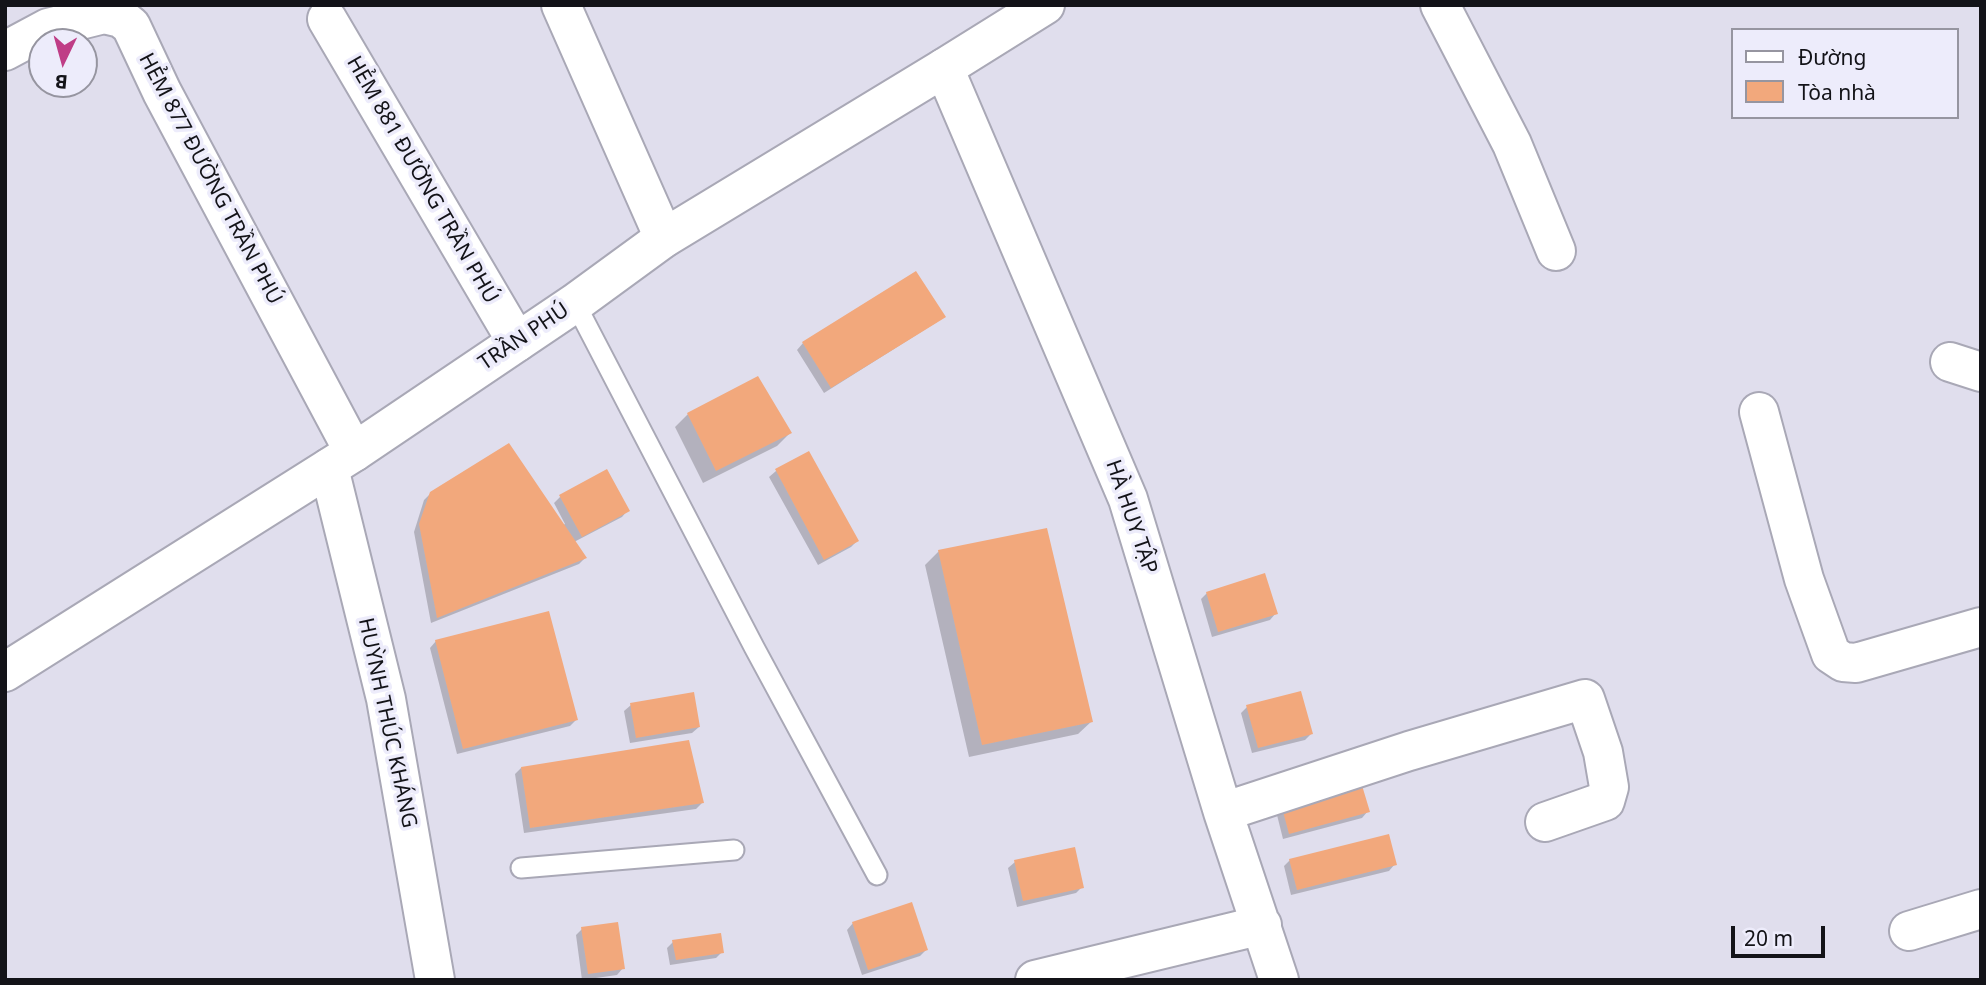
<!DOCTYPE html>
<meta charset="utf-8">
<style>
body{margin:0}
#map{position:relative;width:1986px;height:985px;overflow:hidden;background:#e0deed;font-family:"Noto Sans",sans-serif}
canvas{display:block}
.frame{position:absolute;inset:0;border:7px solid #131318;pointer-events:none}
.legend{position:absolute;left:1731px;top:28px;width:228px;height:91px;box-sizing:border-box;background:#edecfb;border:2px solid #9695a0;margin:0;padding:9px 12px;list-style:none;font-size:21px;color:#131318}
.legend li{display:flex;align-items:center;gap:14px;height:35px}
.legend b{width:35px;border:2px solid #9695a0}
.north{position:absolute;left:28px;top:28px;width:70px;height:70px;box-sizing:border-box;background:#edecfb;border:2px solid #9695a0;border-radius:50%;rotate:185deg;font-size:19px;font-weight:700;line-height:28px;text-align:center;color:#131318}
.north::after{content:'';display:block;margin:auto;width:24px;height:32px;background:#bf3d86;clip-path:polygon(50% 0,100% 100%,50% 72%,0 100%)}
.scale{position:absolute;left:1731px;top:926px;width:94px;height:32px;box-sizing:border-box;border:4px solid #131318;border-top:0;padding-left:9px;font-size:21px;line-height:24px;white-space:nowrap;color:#131318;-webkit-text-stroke:5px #edecfb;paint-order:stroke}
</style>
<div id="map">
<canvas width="1986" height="985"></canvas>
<div class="frame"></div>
<ul class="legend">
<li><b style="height:9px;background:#fff"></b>Đường</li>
<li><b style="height:19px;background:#f2a87c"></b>Tòa nhà</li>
</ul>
<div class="north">B</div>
<div class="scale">20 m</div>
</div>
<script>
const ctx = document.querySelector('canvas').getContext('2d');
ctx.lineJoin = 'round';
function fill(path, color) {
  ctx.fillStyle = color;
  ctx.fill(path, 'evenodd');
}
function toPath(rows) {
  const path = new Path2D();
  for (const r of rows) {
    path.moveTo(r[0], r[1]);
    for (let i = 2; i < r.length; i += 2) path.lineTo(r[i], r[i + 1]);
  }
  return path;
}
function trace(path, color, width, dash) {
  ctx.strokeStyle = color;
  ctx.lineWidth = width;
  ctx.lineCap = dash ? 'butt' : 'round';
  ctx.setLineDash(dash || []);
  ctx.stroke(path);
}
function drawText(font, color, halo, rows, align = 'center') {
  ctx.font = font + ' "Noto Sans",sans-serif';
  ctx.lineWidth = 7;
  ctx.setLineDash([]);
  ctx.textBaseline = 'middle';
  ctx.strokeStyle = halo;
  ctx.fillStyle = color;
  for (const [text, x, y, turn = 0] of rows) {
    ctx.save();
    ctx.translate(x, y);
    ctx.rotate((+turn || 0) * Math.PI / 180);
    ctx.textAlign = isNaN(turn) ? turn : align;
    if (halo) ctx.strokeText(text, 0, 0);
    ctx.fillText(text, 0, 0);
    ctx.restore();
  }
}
fill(toPath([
 [943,316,937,322,824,393,797,350,803,343],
 [688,414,790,433,777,446,703,483,675,427],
 [808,453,857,541,851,547,818,565,769,477,776,471],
 [607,471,628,510,622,517,574,542,585,558,579,564,431,623,414,532,424,500,431,493,563,525,565,524,554,503,560,497],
 [939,551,1092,721,1078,734,969,757,925,565],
 [1207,593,1276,613,1270,620,1212,637,1201,599],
 [436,641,576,720,570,726,457,754,430,648],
 [631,705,699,727,692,733,630,743,624,711],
 [1247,707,1311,734,1305,740,1252,753,1241,713],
 [521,768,702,803,696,809,524,833,515,774],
 [1276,811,1368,811,1362,818,1283,839],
 [1290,860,1395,864,1389,871,1291,895,1284,866],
 [1015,862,1082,887,1076,893,1017,907,1008,868],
 [853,923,926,950,920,956,862,975,847,930],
 [582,929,623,968,617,975,582,980,576,935],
 [673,942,722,952,716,958,670,965,667,948]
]), '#0003');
fill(toPath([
 [916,271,946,317,831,388,802,342],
 [758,376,792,433,716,471,687,413],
 [509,443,587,558,437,618,419,524,430,492],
 [809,451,859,541,824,560,775,469],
 [607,469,630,511,582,537,559,495],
 [1047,528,1093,722,982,745,938,550],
 [1265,573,1278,614,1218,632,1206,592],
 [549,611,578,720,463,749,435,640],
 [1301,691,1313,734,1258,748,1246,705],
 [694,692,700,727,636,738,630,703],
 [689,740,704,803,530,828,521,767],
 [1361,782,1370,812,1289,834,1281,804],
 [1389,834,1397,865,1297,890,1289,859],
 [1075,847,1084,888,1023,901,1014,860],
 [912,902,928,950,868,970,852,922],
 [618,922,625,969,588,974,581,927],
 [721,933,724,953,676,960,672,940]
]), '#f2a87c');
const lane = toPath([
 [575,303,754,647,877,875],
 [521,868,734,850]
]);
const street = toPath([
 [561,5,664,238],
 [1440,5,1512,144,1556,251],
 [327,19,517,342],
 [5,51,48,28,104,14,121,18,131,26,162,92,354,452],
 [944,68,1128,499,1223,812,1279,980],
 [1950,362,1981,372],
 [1759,412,1804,579,1831,654,1843,662,1856,663,1981,627],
 [1223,812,1409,751,1585,699,1603,752,1609,787,1605,801,1545,822],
 [1909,931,1981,909],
 [1035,980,1262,925]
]);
const secondary = toPath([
 [329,468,386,699,435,980]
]);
const highway = toPath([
 [5,672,354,452,575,303,664,238,944,68,1045,5]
]);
trace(lane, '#a9a8b6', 23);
trace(street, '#a9a8b6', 42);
trace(secondary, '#a9a8b6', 42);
trace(highway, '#a9a8b6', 42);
trace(lane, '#fff', 19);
trace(street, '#fff', 38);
trace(secondary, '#fff', 38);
trace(highway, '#fff', 38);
drawText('21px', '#131318', '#edecfb', [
 ["HẺM 877 ĐƯỜNG TRẦN PHÚ",210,179,62],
 ["HẺM 881 ĐƯỜNG TRẦN PHÚ",422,180,60],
 ["TRẦN PHÚ",524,337,-34],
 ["HÀ HUY TẬP",1131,517,71],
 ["HUỲNH THÚC KHÁNG",387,723,78]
]);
</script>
